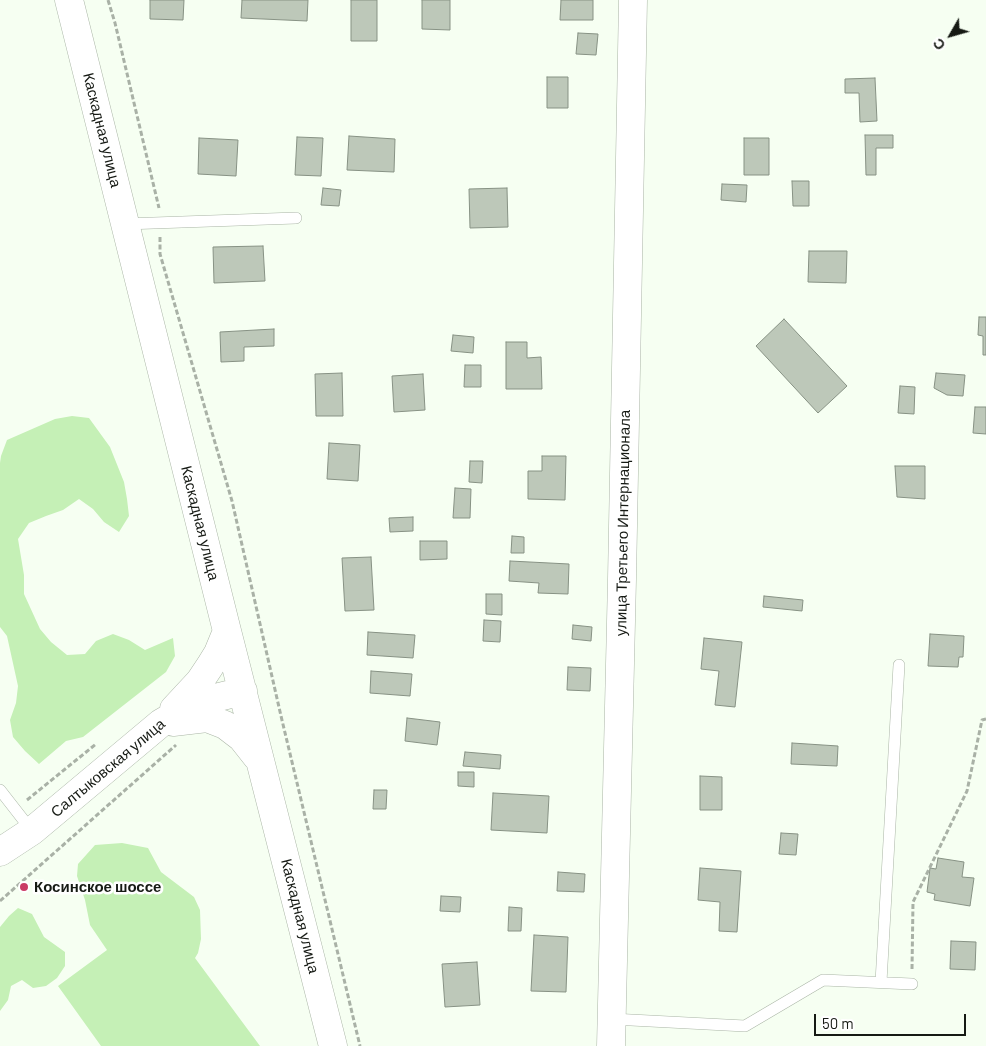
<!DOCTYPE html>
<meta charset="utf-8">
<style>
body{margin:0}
#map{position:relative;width:986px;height:1046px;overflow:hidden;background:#f6fff2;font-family:Barlow,sans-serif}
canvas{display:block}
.north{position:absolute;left:926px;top:10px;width:50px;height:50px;-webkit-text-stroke:4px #fff;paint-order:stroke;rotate:232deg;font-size:14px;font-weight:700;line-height:20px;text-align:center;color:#161a14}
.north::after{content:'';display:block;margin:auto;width:18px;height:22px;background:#161a14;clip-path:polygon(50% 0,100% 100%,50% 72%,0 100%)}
.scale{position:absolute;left:814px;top:1014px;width:152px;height:22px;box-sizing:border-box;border:2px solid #161a14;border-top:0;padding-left:6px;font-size:15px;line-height:18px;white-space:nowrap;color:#161a14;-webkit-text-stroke:4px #fff;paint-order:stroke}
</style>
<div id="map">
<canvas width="986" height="1046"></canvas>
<div class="north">С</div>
<div class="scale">50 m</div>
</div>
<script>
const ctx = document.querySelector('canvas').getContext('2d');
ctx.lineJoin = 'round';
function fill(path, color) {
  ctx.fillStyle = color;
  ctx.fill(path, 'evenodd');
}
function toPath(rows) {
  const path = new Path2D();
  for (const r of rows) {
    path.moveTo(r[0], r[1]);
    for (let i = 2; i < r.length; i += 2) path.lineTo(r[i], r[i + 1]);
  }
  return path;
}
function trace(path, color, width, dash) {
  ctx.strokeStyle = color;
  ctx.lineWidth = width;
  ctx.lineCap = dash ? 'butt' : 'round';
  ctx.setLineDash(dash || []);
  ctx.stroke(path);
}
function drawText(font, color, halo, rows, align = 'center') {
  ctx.font = font + ' Barlow,sans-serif';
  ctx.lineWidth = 5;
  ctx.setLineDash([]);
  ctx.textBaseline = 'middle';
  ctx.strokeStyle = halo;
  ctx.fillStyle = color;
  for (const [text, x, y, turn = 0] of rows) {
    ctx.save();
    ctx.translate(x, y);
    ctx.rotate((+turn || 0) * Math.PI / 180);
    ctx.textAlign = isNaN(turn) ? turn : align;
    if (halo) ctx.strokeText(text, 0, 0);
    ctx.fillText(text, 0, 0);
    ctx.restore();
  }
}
fill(toPath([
 [72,416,89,418,110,447,124,482,127,499,129,516,119,532,104,522,93,509,79,499,63,510,46,516,29,523,18,539,24,575,24,594,40,629,51,642,67,655,85,654,96,641,113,634,129,640,145,650,173,638,175,656,166,672,83,737,66,741,39,764,25,751,13,737,10,720,16,703,18,686,7,636,0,627,0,463,1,456,7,440,55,419],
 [122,843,148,848,161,872,194,897,200,910,201,939,198,953,195,958,260,1046,101,1046,58,986,107,950,90,925,85,900,77,876,78,864,95,845],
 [18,908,32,914,44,937,65,952,65,966,57,978,46,986,33,988,22,980,11,986,8,1000,0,1011,0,927,9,916]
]), '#c5f0b6');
const building = toPath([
 [150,0,184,0,183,20,150,19,150,0],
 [242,0,308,0,307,21,241,18,242,0],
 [351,0,377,0,377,41,351,41,351,0],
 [422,0,450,0,450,30,422,29,422,0],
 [561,0,593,0,593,20,560,20,561,0],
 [578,33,598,34,596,55,576,54,578,33],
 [547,77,568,77,568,108,547,108,547,77],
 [875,78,877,121,860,122,859,93,845,93,845,79,875,78],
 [865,135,893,135,893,148,876,148,876,175,866,175,865,135],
 [349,136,395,139,394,172,347,170,349,136],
 [297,137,323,138,321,176,295,175,297,137],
 [199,138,238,140,236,176,198,174,199,138],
 [744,138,769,138,769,175,744,175,744,138],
 [792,181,809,181,809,206,793,206,792,181],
 [722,184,747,185,746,202,721,200,722,184],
 [323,188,341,190,339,206,321,205,323,188],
 [507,188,508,227,470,228,469,189,507,188],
 [263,246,265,281,214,283,213,247,263,246],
 [809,251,847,251,846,283,808,282,809,251],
 [979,317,986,317,986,355,983,355,983,336,978,335,979,317],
 [784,319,847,386,818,413,756,346,784,319],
 [274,329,274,346,244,347,244,361,221,362,220,332,274,329],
 [453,335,474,337,473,353,451,351,453,335],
 [506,342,527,342,527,358,541,357,542,389,506,389,506,342],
 [465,365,481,365,481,387,464,387,465,365],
 [342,373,343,416,316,416,315,374,342,373],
 [936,373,965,375,963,396,947,395,934,388,936,373],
 [423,374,425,410,394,412,392,376,423,374],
 [900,386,915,387,914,414,898,413,900,386],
 [975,407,986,407,986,434,973,433,975,407],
 [329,443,360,445,358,481,327,479,329,443],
 [542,456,566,456,565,500,528,499,528,471,542,471,542,456],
 [470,461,483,461,482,483,469,482,470,461],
 [895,466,925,466,925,499,897,497,895,466],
 [455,488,471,489,470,518,453,518,455,488],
 [413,517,413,531,390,532,389,518,413,517],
 [512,536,524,537,524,553,511,553,512,536],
 [420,541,447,541,447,559,420,560,420,541],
 [371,557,374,610,345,611,342,558,371,557],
 [510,561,569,564,568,594,538,593,539,583,509,581,510,561],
 [486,594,502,594,502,615,486,614,486,594],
 [764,596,803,600,802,611,763,607,764,596],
 [484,620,501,621,500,642,483,641,484,620],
 [573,625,592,627,591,641,572,639,573,625],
 [368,632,415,635,413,658,367,655,368,632],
 [930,634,964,636,963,657,959,657,958,667,928,666,930,634],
 [704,638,742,642,735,707,715,705,719,671,701,669,704,638],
 [568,667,591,668,590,691,567,690,568,667],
 [371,671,412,674,410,696,370,693,371,671],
 [407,718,440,722,437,745,405,741,407,718],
 [792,743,838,746,837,766,791,764,792,743],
 [465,752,501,755,500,769,463,766,465,752],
 [458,772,474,772,474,787,458,786,458,772],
 [700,776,722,777,722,810,700,810,700,776],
 [374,790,387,790,386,809,373,809,374,790],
 [493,793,549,796,547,833,491,830,493,793],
 [781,833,798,834,796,855,779,854,781,833],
 [938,858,964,862,962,877,974,878,970,906,934,900,935,894,927,892,930,868,936,869,938,858],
 [700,868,741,871,737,932,719,931,720,902,698,900,700,868],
 [558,872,585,874,584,892,557,891,558,872],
 [441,896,461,897,460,912,440,911,441,896],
 [509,907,522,908,521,931,508,931,509,907],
 [534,935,568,937,566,992,531,991,534,935],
 [951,941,976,942,975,970,950,969,951,941],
 [477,962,480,1005,445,1007,442,964,477,962]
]);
fill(building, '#bdc8b9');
trace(building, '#879284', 1);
const lane = toPath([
 [125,224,296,218],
 [0,790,32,831],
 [881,982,899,665],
 [612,1019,745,1026,823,980,912,984]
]);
const secondary = toPath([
 [69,0,227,631,333,1046],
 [174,709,200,681,210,666,218,653,227,631],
 [173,722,207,718,225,725,242,738,257,757],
 [0,852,32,831,161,723,192,705,207,700,243,691],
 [611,1046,622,579,633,0]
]);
trace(lane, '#aab5a6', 12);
trace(secondary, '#aab5a6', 29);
trace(toPath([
 [108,0,115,23,159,208],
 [160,237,160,254,232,501,281,716,360,1046],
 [27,800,96,744],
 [0,901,176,745],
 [912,969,913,902,967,791,982,720,986,719]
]), '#a9b1a6', 3, [5, 2.5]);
trace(lane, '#fff', 11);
trace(secondary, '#fff', 28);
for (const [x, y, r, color] of [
 [24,887,5,"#ca3b65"]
]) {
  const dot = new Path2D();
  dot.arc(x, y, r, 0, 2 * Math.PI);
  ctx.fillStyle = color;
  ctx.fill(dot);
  trace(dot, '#fff', 2);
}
drawText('15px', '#161a14', '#fff', [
 ["Каскадная улица",102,130,76],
 ["Каскадная улица",200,523,76],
 ["улица Третьего Интернационала",623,523,-89],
 ["Салтыковская улица",108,768,-40],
 ["Каскадная улица",300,916,76]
]);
drawText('bold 15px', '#161a14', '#fff', [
 ["Косинское шоссе",34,887]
], 'left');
</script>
